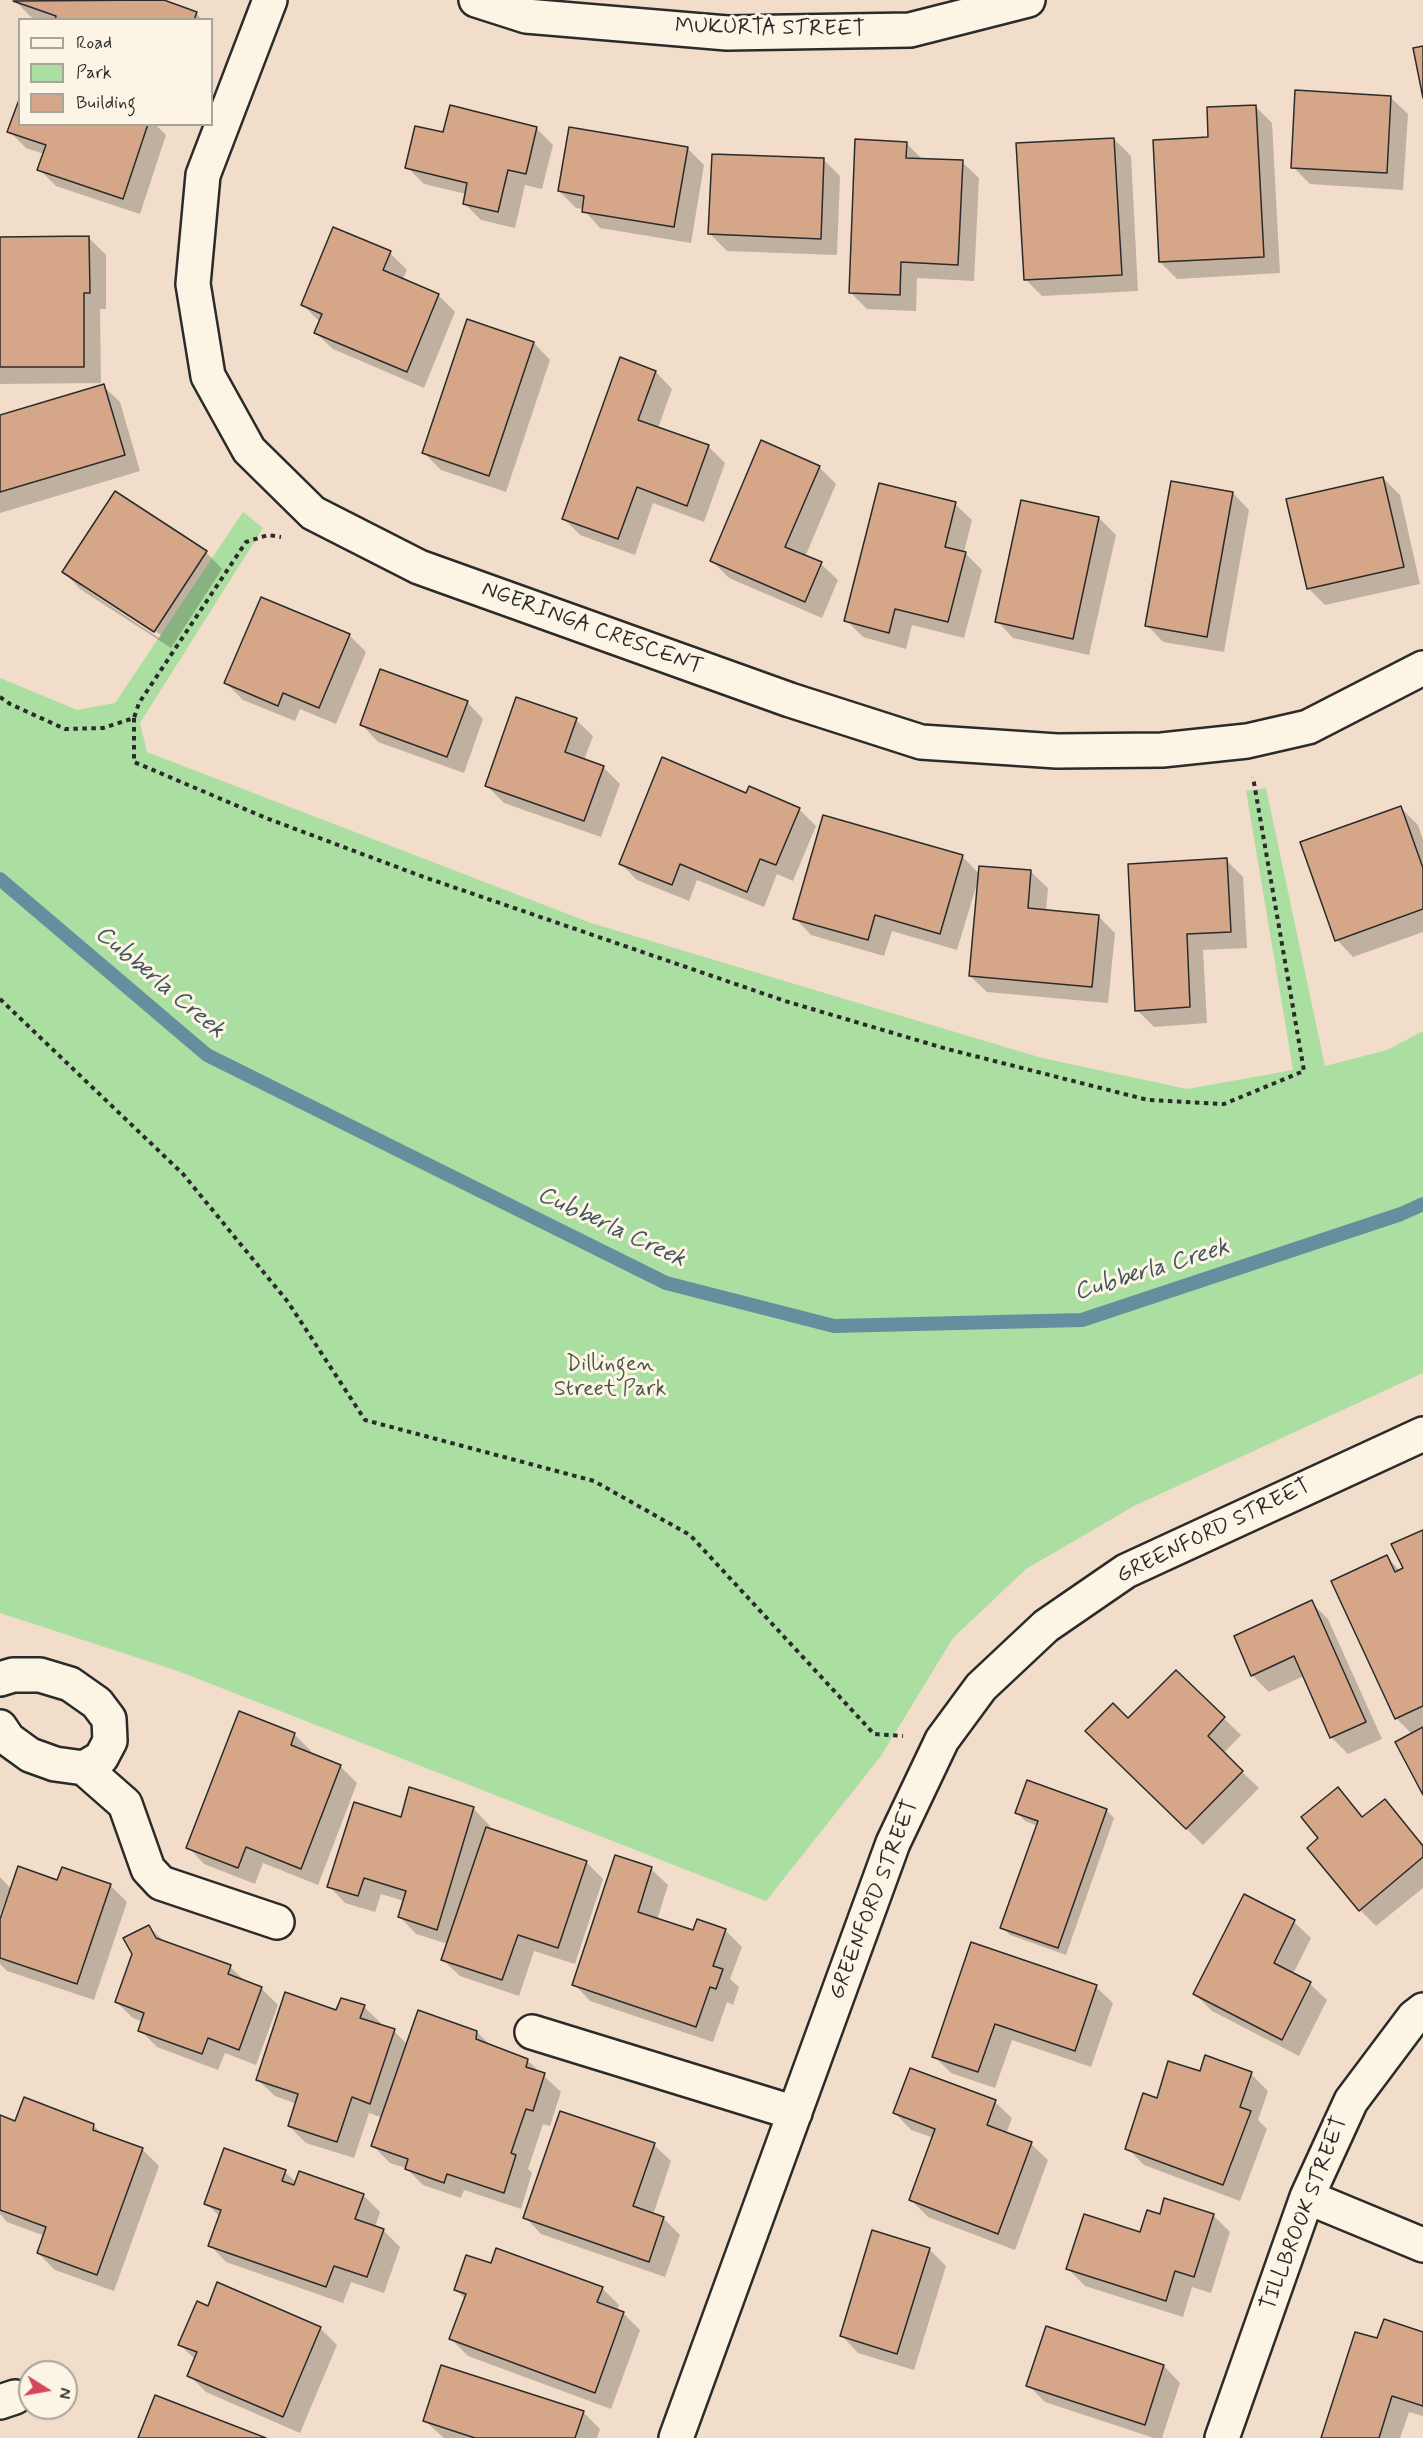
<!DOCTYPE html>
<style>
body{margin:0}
#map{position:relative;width:1423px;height:2438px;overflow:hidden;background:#f1ddc9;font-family:Mynerve,sans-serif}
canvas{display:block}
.legend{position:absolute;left:18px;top:18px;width:195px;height:108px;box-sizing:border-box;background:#fcf5e5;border:2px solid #a8a49b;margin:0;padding:8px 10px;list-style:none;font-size:18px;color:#2b2b2b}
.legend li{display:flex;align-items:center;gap:12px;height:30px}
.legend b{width:30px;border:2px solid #a8a49b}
.north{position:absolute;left:18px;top:2360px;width:60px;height:60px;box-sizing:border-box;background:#fcf5e5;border:2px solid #a8a49b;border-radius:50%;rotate:101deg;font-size:16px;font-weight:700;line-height:24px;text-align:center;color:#2b2b2b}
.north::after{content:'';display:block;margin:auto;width:21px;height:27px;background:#d1495b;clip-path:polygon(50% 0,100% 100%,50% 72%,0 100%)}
</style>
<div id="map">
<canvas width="1423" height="2438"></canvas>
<ul class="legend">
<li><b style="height:8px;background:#fcf5e5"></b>Road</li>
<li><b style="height:16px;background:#abdfa1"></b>Park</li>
<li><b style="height:16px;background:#d6a688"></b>Building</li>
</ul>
<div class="north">N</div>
</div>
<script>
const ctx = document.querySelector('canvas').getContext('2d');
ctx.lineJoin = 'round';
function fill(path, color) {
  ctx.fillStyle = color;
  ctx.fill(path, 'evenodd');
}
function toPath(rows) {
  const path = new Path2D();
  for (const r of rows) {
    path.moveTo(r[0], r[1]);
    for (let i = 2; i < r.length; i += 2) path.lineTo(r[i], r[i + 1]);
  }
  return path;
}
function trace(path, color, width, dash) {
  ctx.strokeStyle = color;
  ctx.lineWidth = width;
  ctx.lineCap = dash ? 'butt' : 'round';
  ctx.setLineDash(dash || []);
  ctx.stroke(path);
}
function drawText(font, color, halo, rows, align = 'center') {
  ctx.font = font + ' Mynerve,sans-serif';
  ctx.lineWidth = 6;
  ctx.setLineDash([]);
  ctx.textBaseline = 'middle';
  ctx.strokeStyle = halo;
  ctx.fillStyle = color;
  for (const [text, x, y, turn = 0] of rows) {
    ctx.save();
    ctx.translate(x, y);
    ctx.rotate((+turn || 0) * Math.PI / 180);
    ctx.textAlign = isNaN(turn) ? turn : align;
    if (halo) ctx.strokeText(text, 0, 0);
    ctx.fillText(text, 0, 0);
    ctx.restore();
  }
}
fill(toPath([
 [243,512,263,528,140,723,147,752,591,923,1042,1058,1187,1089,1293,1070,1246,791,1266,788,1325,1066,1387,1050,1423,1031,1423,1373,1134,1506,1026,1569,953,1638,881,1756,766,1901,178,1671,0,1613,0,678,77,710,115,703]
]), '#abdfa1');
fill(toPath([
 [14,0,160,0,196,13,202,20,38,20,31,17],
 [1391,98,1408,114,1403,190,1310,184,1293,167],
 [1255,106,1272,123,1280,273,1177,279,1160,262,1210,138],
 [20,124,155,124,166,135,140,214,56,186,39,169,44,154,26,148,9,131],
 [536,128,553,145,542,189,525,185,515,228,481,220,464,203,466,194,424,184,407,167,444,134],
 [1114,139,1131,156,1138,291,1042,296,1025,279],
 [906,143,923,160,962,162,979,178,974,281,917,278,916,311,867,309,850,292],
 [687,148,704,165,691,243,600,228,583,209,576,208,559,191],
 [823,159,840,176,837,255,727,251,710,234],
 [89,238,106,255,106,309,100,309,101,383,0,384,0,239],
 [390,253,407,270,402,280,438,295,455,312,424,388,333,349,316,333,320,322,303,305],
 [468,321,534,343,550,360,506,492,441,470,424,453],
 [621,359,656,372,672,389,658,428,709,447,725,463,704,522,653,503,635,555,580,535,563,518],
 [103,386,120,402,140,471,0,513,0,416],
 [819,467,836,484,805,557,821,564,838,580,822,618,729,578,712,561],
 [1383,478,1400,495,1420,584,1325,605,1308,588],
 [1233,493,1249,510,1224,652,1163,642,1147,625],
 [955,504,972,520,964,552,982,570,964,638,912,625,906,649,863,637,846,620],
 [1099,518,1116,535,1089,655,1013,638,997,621],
 [206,552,222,569,171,648,80,589,64,572],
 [81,583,161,635,159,638,81,586],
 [349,635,366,652,336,724,300,709,295,721,243,700,226,683],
 [517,699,576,720,593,736,584,760,603,767,620,784,601,837,504,803,487,786],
 [467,702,483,719,464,773,378,742,362,725],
 [747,795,799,809,816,826,793,881,777,874,764,907,697,880,689,901,637,880,620,863],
 [1401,808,1418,825,1423,840,1423,932,1353,957,1337,940],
 [962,856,979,874,1031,872,1048,888,1046,911,1098,916,1115,933,1108,1003,987,992,970,976,979,877,957,950,892,931,884,956,811,935,795,918],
 [1226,860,1243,877,1247,948,1203,950,1207,1023,1154,1027,1137,1010],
 [1423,1531,1423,1792,1412,1734,1396,1718,1333,1582,1387,1557,1400,1571,1405,1569],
 [1311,1602,1328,1619,1382,1739,1348,1754,1332,1738,1304,1676,1269,1692,1252,1675],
 [1176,1672,1241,1735,1223,1754,1259,1788,1203,1845,1087,1731,1128,1720],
 [294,1734,311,1751,310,1754,340,1766,357,1783,318,1885,263,1863,255,1884,204,1864,188,1847],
 [410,1789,474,1809,490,1826,489,1830,586,1862,603,1879,575,1964,534,1951,519,1996,460,1976,443,1960,448,1944,416,1934,400,1917,404,1901,381,1894,375,1912,345,1903,329,1886,402,1819],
 [1338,1789,1364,1818,1385,1801,1423,1844,1423,1888,1376,1926,1360,1910,1320,1838],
 [1106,1810,1114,1818,1066,1955,1010,1935,1002,1927,1038,1826,1025,1821,1017,1813],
 [63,1869,111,1886,127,1902,94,2000,7,1971,0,1964,0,1924,58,1882],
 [651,1869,668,1885,657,1920,694,1932,725,1930,742,1947,730,1979,739,1987,733,2005,727,2002,713,2042,590,2001,574,1984],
 [0,1877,10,1888,0,1914],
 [1294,1922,1311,1938,1293,1974,1310,1984,1327,2000,1299,2056,1212,2011,1195,1994],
 [149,1927,165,1942,230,1967,247,1983,261,1988,278,2005,256,2065,225,2053,218,2070,157,2047,140,2030,143,2022,133,2018,116,2002],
 [972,1944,1096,1987,1113,2003,1091,2067,1012,2040,995,2088,951,2073,934,2056],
 [364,2007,381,2023,380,2026,394,2031,408,2045,477,2032,492,2047,527,2060,561,2092,550,2126,543,2124,528,2169,532,2173,521,2209,464,2190,461,2198,423,2185,406,2168,390,2163,373,2146,383,2118,369,2113,354,2158,306,2143,289,2126,297,2104,275,2096,258,2080,337,2011],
 [1251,2074,1268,2091,1258,2120,1267,2129,1240,2201,1144,2165,1127,2148,1158,2100],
 [995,2102,1012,2118,1006,2134,1031,2144,1048,2160,1015,2250,928,2217,911,2200,934,2138,911,2130,895,2113],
 [0,2117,15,2123,94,2126,103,2135,142,2149,159,2166,114,2291,55,2270,38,2253,45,2236,7,2222,0,2214],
 [654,2145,671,2161,653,2215,663,2218,680,2235,665,2277,541,2234,525,2217],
 [285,2172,297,2183,363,2195,380,2212,375,2227,383,2230,400,2247,384,2293,351,2282,343,2303,226,2262,210,2245,220,2217,206,2203],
 [1161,2215,1213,2215,1230,2232,1211,2293,1192,2287,1183,2317,1085,2286,1068,2269,1141,2234],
 [929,2249,946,2266,914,2370,858,2353,842,2336],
 [492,2265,602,2288,619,2305,617,2311,623,2313,640,2330,611,2409,468,2356,451,2339,466,2300,456,2289],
 [209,2308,320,2328,337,2345,300,2433,206,2392,189,2375,196,2360,180,2345],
 [1423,2333,1423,2416,1409,2412,1400,2438,1323,2438,1378,2340],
 [1164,2366,1180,2383,1162,2438,1154,2438,1045,2402,1028,2385],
 [583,2412,600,2429,597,2438,444,2438,425,2421]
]), '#0003');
trace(toPath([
 [0,879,207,1055,666,1283,834,1326,1082,1320,1401,1214,1423,1204]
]), '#658f9f', 14);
const building = toPath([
 [164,0,197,12,194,20,55,20,56,16,13,1,164,0],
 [1423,46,1423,98,1413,48,1423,46],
 [1295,90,1391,96,1387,173,1291,168,1295,90],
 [20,97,20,124,148,124,123,199,37,170,46,145,7,132,20,97],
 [450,105,537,127,526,174,508,170,498,212,463,204,467,183,405,168,415,126,443,132,450,105],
 [1256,105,1264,257,1159,262,1153,140,1208,137,1207,107,1256,105],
 [569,127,688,147,674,227,582,212,584,196,558,191,569,127],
 [1114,138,1122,275,1024,280,1016,143,1114,138],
 [855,139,907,142,906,158,963,160,958,265,901,262,900,295,849,293,855,139],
 [712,154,824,158,821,239,708,234,712,154],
 [333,227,391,251,383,270,439,294,407,372,314,333,322,314,301,305,333,227],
 [89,236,90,293,84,293,84,367,0,367,0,237,89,236],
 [467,319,534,342,489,476,422,453,467,319],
 [620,357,656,371,638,420,709,445,687,506,637,487,618,539,562,519,620,357],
 [104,384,125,455,0,492,0,415,104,384],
 [761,440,820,466,785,547,822,562,805,602,710,561,761,440],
 [1383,477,1404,567,1307,589,1286,499,1383,477],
 [1171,481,1233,492,1207,637,1145,626,1171,481],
 [879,483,956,502,945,547,966,552,948,622,895,609,889,633,844,621,879,483],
 [115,491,207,551,154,632,62,572,115,491],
 [1021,500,1099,517,1073,639,995,622,1021,500],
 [261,597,350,634,319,708,283,693,278,706,224,683,261,597],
 [380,669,468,701,447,757,360,725,380,669],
 [516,697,577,718,565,752,604,766,584,821,485,786,516,697],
 [662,757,746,793,749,786,800,808,776,865,760,859,747,892,680,864,672,885,619,864,662,757],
 [1401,806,1423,868,1423,909,1335,941,1300,842,1401,806],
 [823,815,963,855,940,934,875,915,868,940,793,919,823,815],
 [1227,858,1231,932,1187,934,1190,1007,1135,1011,1128,864,1227,858],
 [979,866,1031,870,1028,908,1099,915,1092,987,969,976,979,866],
 [1423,1530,1423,1706,1395,1719,1331,1581,1387,1555,1395,1572,1403,1568,1391,1544,1423,1530],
 [1312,1600,1366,1722,1330,1738,1294,1656,1251,1676,1234,1636,1312,1600],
 [1176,1670,1225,1717,1208,1736,1243,1771,1186,1829,1085,1731,1113,1703,1128,1718,1176,1670],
 [239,1711,295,1733,291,1745,341,1765,301,1869,246,1847,238,1868,186,1848,239,1711],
 [1423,1727,1423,1795,1395,1742,1423,1727],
 [1027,1780,1107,1809,1058,1948,1000,1928,1038,1821,1015,1813,1027,1780],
 [409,1787,474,1807,437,1930,398,1917,406,1891,364,1878,358,1896,327,1887,354,1802,401,1817,409,1787],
 [1338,1787,1362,1817,1385,1799,1423,1846,1423,1857,1359,1911,1307,1848,1318,1838,1301,1817,1338,1787],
 [486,1827,587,1861,558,1948,518,1935,502,1980,441,1960,486,1827],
 [615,1855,652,1867,638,1912,693,1930,697,1919,726,1929,713,1966,723,1969,716,1989,710,1987,696,2027,572,1985,615,1855],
 [18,1866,57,1880,62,1867,111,1884,77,1984,0,1958,0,1919,18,1866],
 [1244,1894,1295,1920,1274,1963,1311,1982,1282,2040,1193,1994,1244,1894],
 [149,1925,156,1938,231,1965,228,1974,262,1987,239,2050,208,2038,202,2054,138,2031,144,2013,115,2002,132,1954,123,1938,149,1925],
 [971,1942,1097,1985,1075,2051,995,2024,978,2072,932,2057,971,1942],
 [285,1992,336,2010,341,1998,365,2005,360,2018,395,2029,370,2104,352,2097,337,2142,288,2126,298,2094,256,2080,285,1992],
 [418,2010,477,2031,476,2039,528,2059,526,2067,545,2073,533,2111,526,2109,511,2153,516,2155,504,2193,447,2174,444,2183,405,2169,408,2159,371,2146,418,2010],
 [1205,2055,1252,2072,1240,2107,1251,2111,1223,2185,1125,2149,1143,2093,1157,2098,1168,2061,1200,2071,1205,2055],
 [910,2068,996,2100,987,2125,1032,2142,998,2234,909,2200,935,2129,893,2113,910,2068],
 [24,2097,94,2124,93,2130,143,2148,97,2275,37,2253,46,2227,0,2210,0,2115,15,2121,24,2097],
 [560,2111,655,2143,633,2206,664,2217,649,2262,523,2218,560,2111],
 [224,2148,286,2170,282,2181,294,2185,299,2171,364,2194,355,2219,384,2229,367,2277,334,2266,326,2287,208,2246,221,2210,204,2204,224,2148],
 [1164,2198,1214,2214,1194,2277,1175,2271,1166,2301,1066,2269,1084,2214,1140,2232,1147,2210,1160,2214,1164,2198],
 [872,2230,930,2248,897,2354,840,2336,872,2230],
 [496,2248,603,2287,597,2302,624,2312,595,2393,449,2339,466,2294,454,2290,466,2255,491,2263,496,2248],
 [217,2282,321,2327,283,2417,187,2376,197,2352,178,2345,197,2301,208,2306,217,2282],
 [1384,2319,1423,2332,1423,2406,1392,2396,1379,2438,1321,2438,1355,2332,1377,2338,1384,2319],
 [1046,2326,1164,2365,1145,2425,1026,2386,1046,2326],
 [441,2365,584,2411,575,2438,475,2438,423,2421,441,2365],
 [155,2395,266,2438,138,2438,155,2395]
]);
fill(building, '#d6a688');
trace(building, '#2b2b2b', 1.5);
const minor = toPath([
 [270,0,203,175,193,284,208,376,249,450,313,513,419,567,790,700,921,742,1057,751,1162,750,1247,741,1308,727,1423,668],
 [476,0,526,16,727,33,910,30,1028,0],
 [0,1679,13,1675,40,1675,70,1684,97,1703,109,1719,110,1741,101,1758,84,1768,55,1764,30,1755,8,1739,0,1727],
 [84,1768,125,1804,148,1869,161,1883,277,1922],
 [532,2032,795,2113],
 [1307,2197,1423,2245],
 [0,2402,15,2397],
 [676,2438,893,1843,942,1740,981,1687,1046,1626,1126,1571,1423,1434],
 [1222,2438,1307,2197,1351,2101,1414,2017,1423,2010]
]);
trace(minor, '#2b2b2b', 38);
trace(toPath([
 [0,697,10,704,65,729,103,728,134,718,139,703,246,542,268,535,281,537],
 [134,718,134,762,266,818,421,876,785,1001,947,1049,1148,1100,1224,1104,1304,1071,1253,777],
 [0,999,183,1174,288,1302,365,1420,594,1481,690,1535,874,1734,903,1736]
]), '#2b2b2b', 4, [4.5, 4.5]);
trace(minor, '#fcf5e5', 33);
drawText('22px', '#2b2b2b', '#fcf5e5', [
 ["MUKURTA STREET",770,29,1],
 ["NGERINGA CRESCENT",592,629,20],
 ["GREENFORD STREET",1214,1532,-26],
 ["GREENFORD STREET",875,1900,-69],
 ["TILLBROOK STREET",1305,2214,-69]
]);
drawText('22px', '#4b5848', '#fcf5e5', [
 ["Dillingen",610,1365],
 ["Street Park",610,1390]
]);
drawText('italic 24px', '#43555c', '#fcf5e5', [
 ["Cubberla Creek",159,983,40],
 ["Cubberla Creek",611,1228,25],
 ["Cubberla Creek",1152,1271,-17]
]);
</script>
